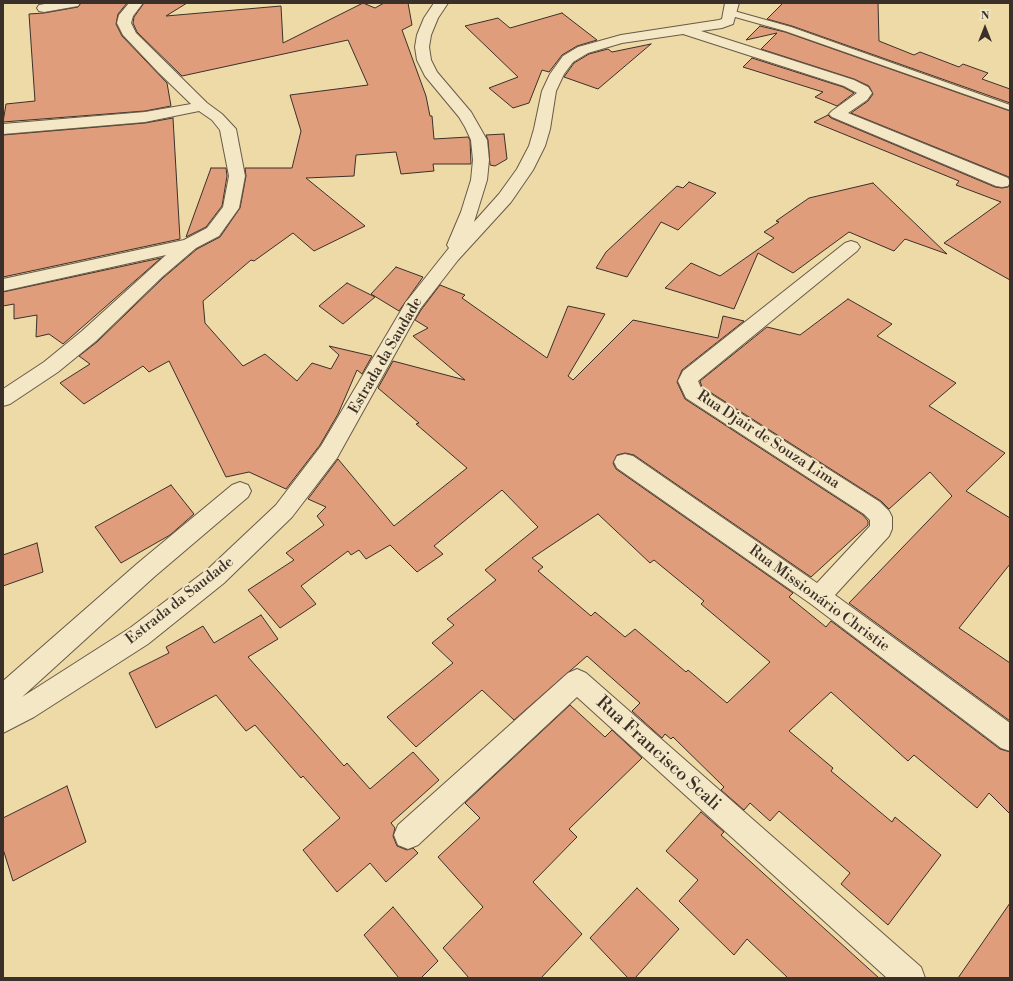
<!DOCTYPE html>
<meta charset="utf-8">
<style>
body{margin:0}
#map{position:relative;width:1013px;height:981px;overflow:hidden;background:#eedaa7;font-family:"Libre Bodoni",serif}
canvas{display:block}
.frame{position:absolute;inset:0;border:4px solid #3b3029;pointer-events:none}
.north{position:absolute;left:965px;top:8px;width:40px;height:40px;-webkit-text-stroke:3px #f4e7c6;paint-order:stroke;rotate:0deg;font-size:11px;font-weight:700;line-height:16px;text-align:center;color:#3b3029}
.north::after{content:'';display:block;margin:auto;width:14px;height:18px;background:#3b3029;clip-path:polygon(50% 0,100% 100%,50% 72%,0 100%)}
</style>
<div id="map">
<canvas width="1013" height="981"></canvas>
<div class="frame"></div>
<div class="north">N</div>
</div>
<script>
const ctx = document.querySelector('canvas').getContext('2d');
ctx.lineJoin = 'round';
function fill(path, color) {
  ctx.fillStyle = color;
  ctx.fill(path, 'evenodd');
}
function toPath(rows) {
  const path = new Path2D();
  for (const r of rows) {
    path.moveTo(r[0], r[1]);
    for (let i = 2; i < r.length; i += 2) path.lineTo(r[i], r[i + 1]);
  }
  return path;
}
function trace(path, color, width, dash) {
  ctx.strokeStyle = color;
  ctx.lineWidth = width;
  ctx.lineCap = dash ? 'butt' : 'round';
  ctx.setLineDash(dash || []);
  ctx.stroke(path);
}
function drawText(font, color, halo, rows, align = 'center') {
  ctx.font = font + ' "Libre Bodoni",serif';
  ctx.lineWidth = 4;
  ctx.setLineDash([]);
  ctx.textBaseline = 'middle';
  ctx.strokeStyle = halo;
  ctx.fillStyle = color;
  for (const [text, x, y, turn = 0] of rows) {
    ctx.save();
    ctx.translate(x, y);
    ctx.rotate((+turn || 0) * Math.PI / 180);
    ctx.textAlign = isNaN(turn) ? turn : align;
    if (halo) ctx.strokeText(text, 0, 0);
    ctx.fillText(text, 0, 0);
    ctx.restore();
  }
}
const building = toPath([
 [81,3,127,3,118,14,116,24,122,36,167,83,171,106,145,111,3,122,6,104,35,101,29,14,44,13,78,7,81,3],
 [144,3,187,3,166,16,281,6,283,43,363,3,375,8,384,3,408,3,412,25,402,30,426,96,430,116,432,116,434,139,468,137,470,140,471,164,433,164,434,171,401,174,396,152,356,155,354,176,306,178,365,226,314,251,293,233,254,261,251,260,203,301,205,323,243,366,265,354,297,381,312,363,331,369,339,355,329,346,372,356,362,374,357,370,338,414,320,445,286,489,249,472,226,477,169,361,149,372,143,366,84,404,60,383,90,364,79,356,97,342,163,278,197,249,220,237,240,208,246,176,245,168,292,168,301,131,290,95,368,85,348,40,182,76,137,32,133,23,134,17,144,3],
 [783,3,878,3,879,41,914,55,920,52,959,67,963,64,988,73,982,79,1010,89,1010,103,792,26,767,19,783,3],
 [562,13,597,40,577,46,562,55,549,72,542,70,529,103,513,108,489,88,518,77,465,26,498,18,510,28,562,13],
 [760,26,785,32,1010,111,1010,179,1009,177,851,113,868,101,873,94,869,86,854,79,761,49,777,33,746,40,760,26],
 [651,44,598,89,564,77,574,63,589,54,608,49,612,52,651,44],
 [752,58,843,87,854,93,837,106,815,97,823,92,743,67,752,58],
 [828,115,831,118,995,187,1002,188,1008,187,1010,185,1010,280,944,243,1001,202,956,185,959,181,814,122,828,115],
 [173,118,180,239,3,277,3,135,145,123,173,118],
 [504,134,507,159,495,166,490,165,488,140,486,135,504,134],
 [211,168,226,168,227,176,222,206,206,227,186,237,211,168],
 [689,182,716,193,678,230,661,222,627,277,596,268,606,252,677,186,683,188,689,182],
 [873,183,947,254,905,239,894,251,849,232,793,273,758,253,734,309,665,288,691,263,720,276,774,238,764,232,779,222,776,221,809,198,873,183],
 [161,258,63,344,49,334,36,337,37,315,14,319,14,304,3,306,3,292,161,258],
 [396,267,423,277,399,311,371,294,396,267],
 [347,283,375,297,343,324,319,306,347,283],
 [440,285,465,295,462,298,547,358,568,306,605,314,568,376,573,380,633,320,718,338,723,316,744,321,682,370,677,382,685,399,863,515,868,521,868,525,811,577,634,455,625,453,617,455,613,463,616,469,793,593,789,597,826,627,831,621,1000,749,1010,752,1010,814,989,793,977,808,914,755,908,761,831,692,789,731,833,768,831,771,892,822,895,817,941,855,888,925,841,884,850,873,779,811,770,821,750,803,744,810,721,790,724,787,673,737,671,739,665,734,662,738,632,711,640,703,587,656,514,720,482,690,416,747,387,717,453,663,432,643,454,625,447,619,496,580,485,570,538,527,502,490,434,546,443,554,417,572,390,545,366,559,359,550,351,555,348,551,301,586,316,604,280,628,248,590,294,560,286,553,324,525,317,516,326,507,308,499,338,459,394,526,467,468,416,424,419,423,378,388,393,361,465,380,413,336,428,328,415,320,421,310,440,285],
 [598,514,650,563,654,560,704,601,701,604,770,662,727,703,688,670,686,672,635,629,625,637,595,612,591,616,538,571,543,567,532,558,598,514],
 [848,299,892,324,877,336,956,383,929,406,1005,453,966,491,1010,518,1010,564,959,628,1010,663,1010,721,849,603,952,496,930,472,889,509,881,501,702,387,700,381,767,327,800,335,848,299],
 [171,485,194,514,170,535,121,563,95,527,171,485],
 [37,543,43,572,3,586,3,555,37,543],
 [261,615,278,639,248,657,344,766,347,763,370,789,413,752,439,780,391,823,395,828,393,836,397,846,407,850,413,848,418,853,386,882,370,863,337,892,303,850,340,818,303,776,301,778,255,725,246,731,216,695,156,728,129,673,169,653,166,647,203,626,214,643,261,615],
 [570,705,605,737,612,730,642,758,569,829,577,837,533,882,582,934,541,978,469,978,443,948,483,907,438,857,480,818,465,803,570,705],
 [67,786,86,842,13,881,3,849,3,818,67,786],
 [701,812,724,832,721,835,879,978,788,978,747,939,734,955,679,901,698,880,666,851,701,812],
 [637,888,679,929,635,978,628,978,590,938,637,888],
 [1010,903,1010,978,958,978,1010,903],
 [393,907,438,961,421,978,399,978,364,935,393,907]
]);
fill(building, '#df9d7c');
trace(building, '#3b3029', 1);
const lane = toPath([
 [728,11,734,11,791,27,1010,105,1010,110,785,31,728,15,728,11]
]);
const street = toPath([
 [50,3,80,3,78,6,44,12,39,11,37,8,39,5,50,3],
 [129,3,143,3,133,16,131,23,136,33,207,103,222,114,236,129,245,176,239,208,219,236,196,248,162,277,96,341,58,372,10,404,3,406,3,389,44,362,82,331,166,255,3,291,3,279,184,240,207,228,223,207,229,176,220,130,212,120,199,111,145,122,3,134,3,124,145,112,191,104,158,72,123,35,117,23,119,15,129,3],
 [434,3,448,3,438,18,431,35,429,47,431,60,437,72,471,112,487,140,489,160,487,180,474,222,499,194,517,169,529,146,534,129,542,91,550,74,563,56,578,47,621,35,719,20,722,19,725,3,739,3,733,24,722,28,701,31,854,80,868,87,872,93,867,100,848,113,1008,178,1010,182,1008,186,1002,187,996,186,832,117,829,114,832,111,857,93,844,86,683,34,622,43,588,53,573,62,564,74,556,91,550,129,545,146,533,170,511,202,458,260,420,309,337,458,292,517,224,583,148,644,34,717,3,733,3,681,138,563,232,485,240,482,248,485,251,491,248,497,154,577,22,697,130,628,208,569,276,505,321,446,406,302,449,248,447,245,461,212,471,180,473,160,471,140,465,127,459,117,425,76,417,60,415,47,417,35,424,18,434,3],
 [851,241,857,243,860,247,857,251,698,381,701,388,880,502,889,511,892,517,892,529,889,536,835,595,1010,723,1010,751,1001,748,811,604,617,468,614,462,617,456,625,454,633,456,817,583,870,526,870,520,864,514,686,398,678,381,683,371,845,243,851,241],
 [577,669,586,673,921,967,925,978,887,978,577,697,418,845,408,849,398,845,394,835,398,825,568,673,577,669]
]);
trace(lane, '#685a48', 2);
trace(street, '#685a48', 2);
fill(lane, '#f4e7c6');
fill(street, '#f4e7c6');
drawText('15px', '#3b3029', '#f4e7c6', [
 ["Estrada da Saudade",386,356,-60],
 ["Rua Djair de Souza Lima",768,440,33],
 ["Rua Missionário Christie",819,599,36],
 ["Estrada da Saudade",180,601,-38]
]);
drawText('18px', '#3b3029', '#f4e7c6', [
 ["Rua Francisco Scali",658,754,42]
]);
</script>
